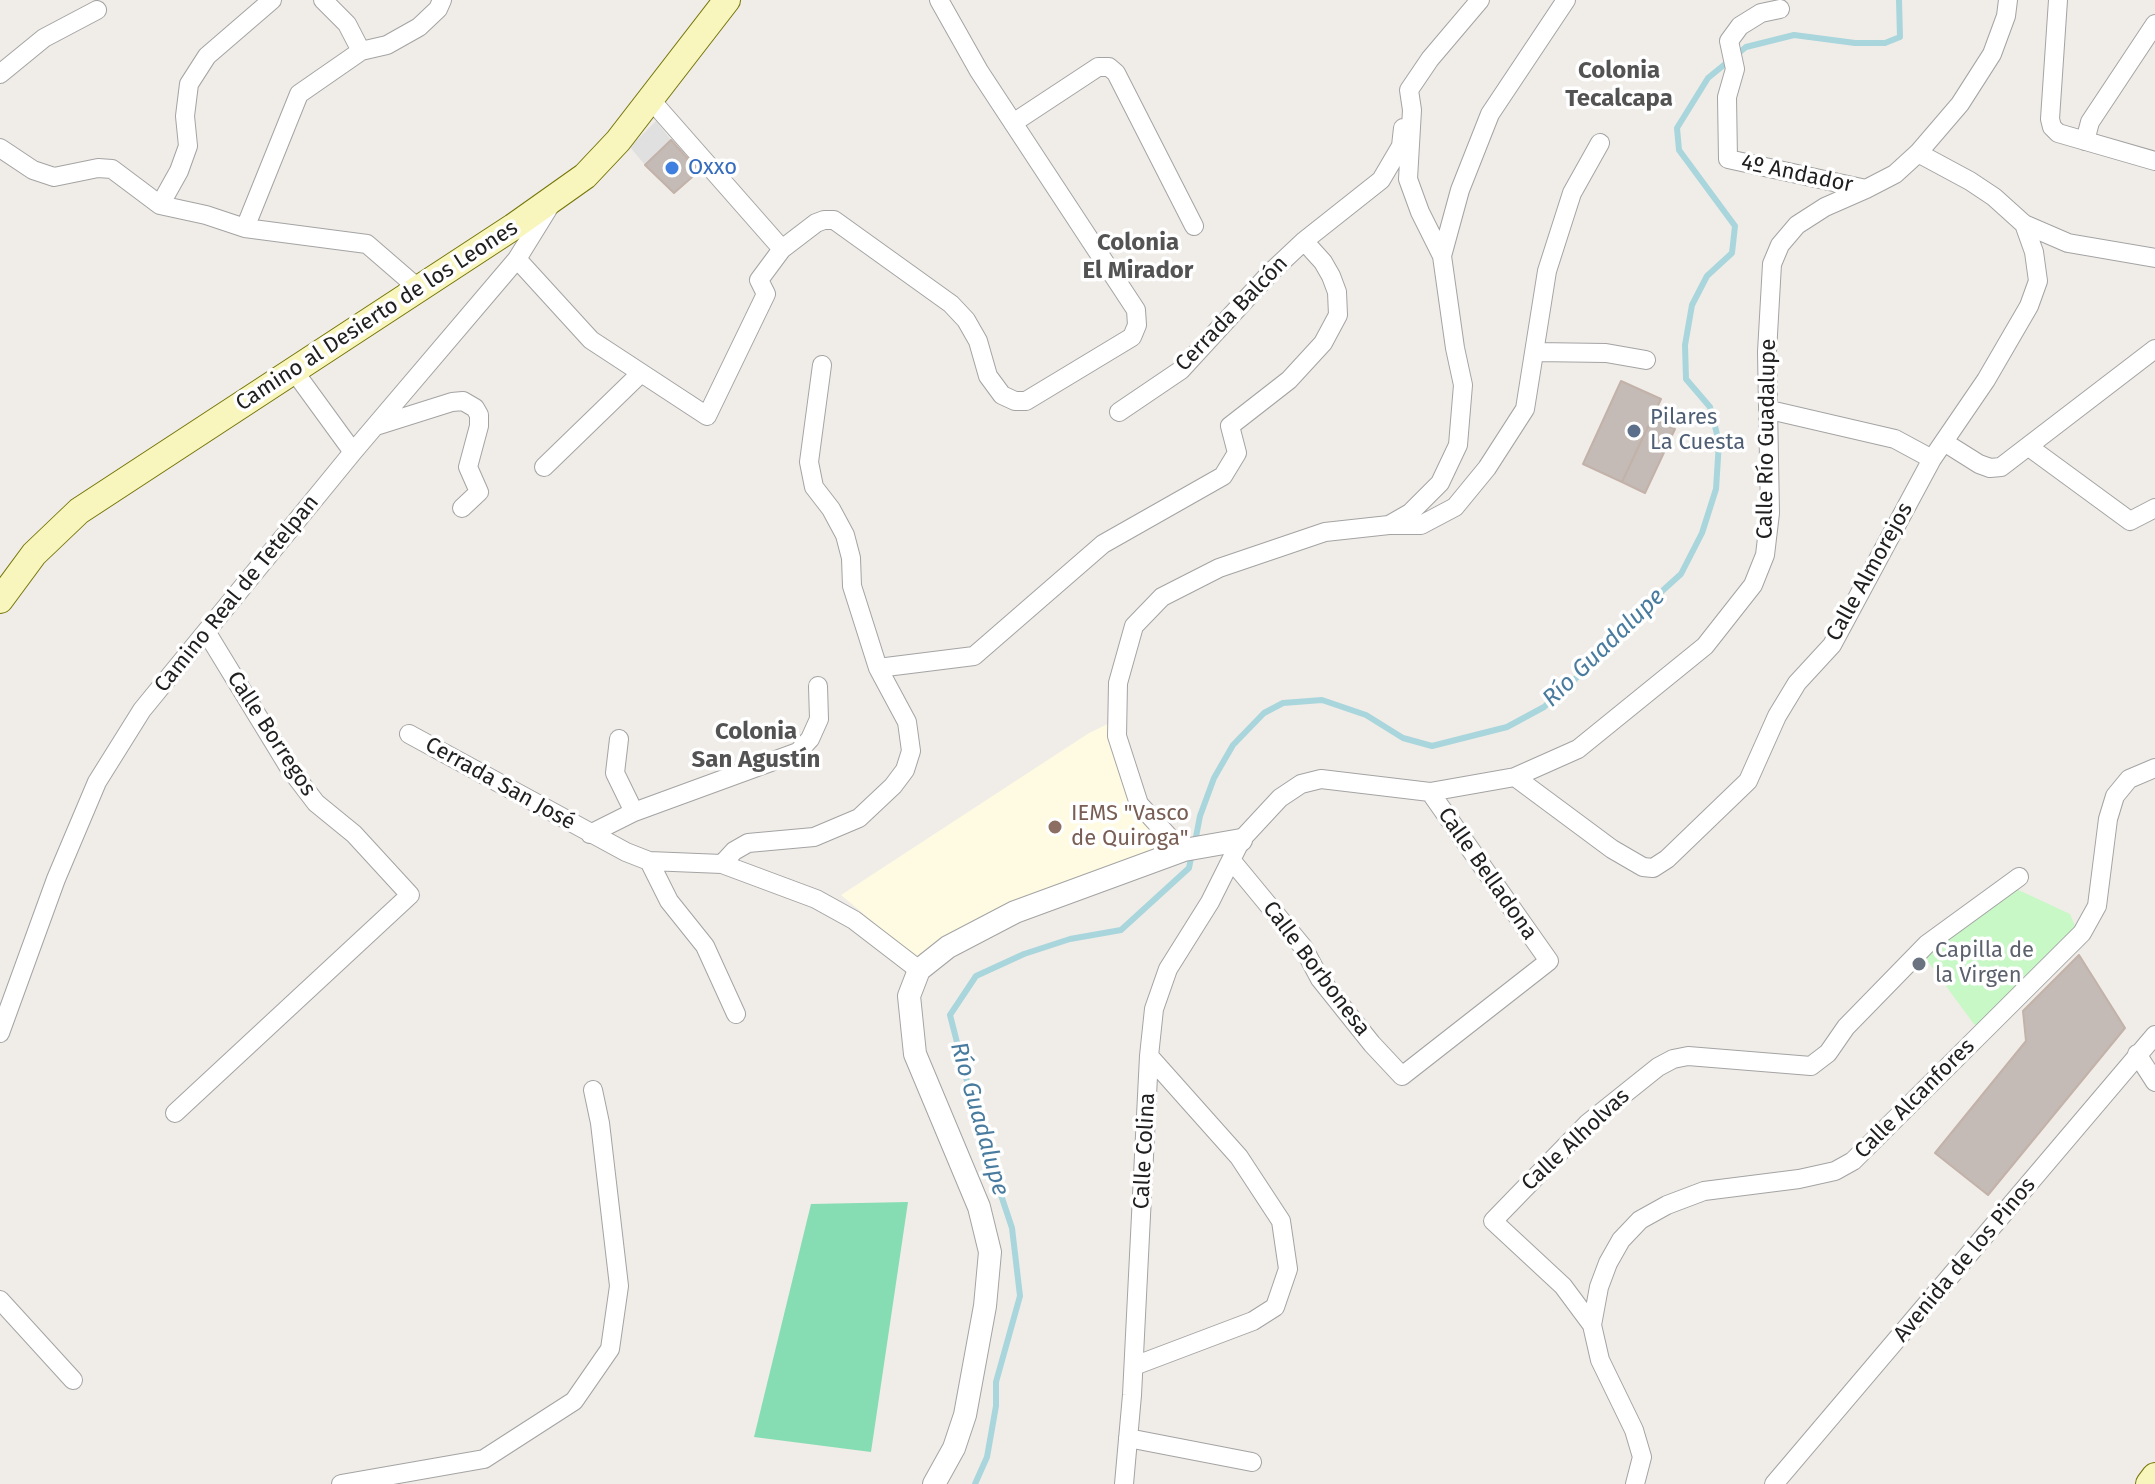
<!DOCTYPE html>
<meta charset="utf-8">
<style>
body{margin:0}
canvas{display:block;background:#f0ece7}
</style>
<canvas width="2155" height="1484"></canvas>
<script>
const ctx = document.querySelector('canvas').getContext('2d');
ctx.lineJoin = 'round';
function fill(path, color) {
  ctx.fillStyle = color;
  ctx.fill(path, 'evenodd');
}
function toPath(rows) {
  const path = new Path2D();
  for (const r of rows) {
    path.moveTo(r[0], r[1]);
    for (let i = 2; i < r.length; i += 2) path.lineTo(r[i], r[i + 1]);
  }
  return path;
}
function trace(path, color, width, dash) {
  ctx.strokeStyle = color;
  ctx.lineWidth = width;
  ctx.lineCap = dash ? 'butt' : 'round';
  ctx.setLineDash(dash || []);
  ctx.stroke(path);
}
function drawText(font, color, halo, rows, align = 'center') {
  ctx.font = font + ' "Fira Sans",sans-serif';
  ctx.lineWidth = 7;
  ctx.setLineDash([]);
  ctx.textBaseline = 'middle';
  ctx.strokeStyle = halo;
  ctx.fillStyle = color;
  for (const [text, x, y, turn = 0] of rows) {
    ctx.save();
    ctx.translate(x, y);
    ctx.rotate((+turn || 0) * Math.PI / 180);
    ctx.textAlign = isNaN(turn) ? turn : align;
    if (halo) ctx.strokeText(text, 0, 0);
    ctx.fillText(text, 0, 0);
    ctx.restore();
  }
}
fill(toPath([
 [1112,722,1112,738,1175,850,921,962,841,895,1089,733]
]), '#fefbe2');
fill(toPath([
 [2012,887,2070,914,2078,933,1979,1031,1921,952]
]), '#c7f8c6');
fill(toPath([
 [908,1202,871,1452,754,1437,811,1204]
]), '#87ddb3');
fill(toPath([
 [656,121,671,140,645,165,630,147]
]), '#e0e0e0');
trace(toPath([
 [1195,842,1200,816,1214,778,1233,745,1264,713,1283,703,1322,700,1366,715,1403,738,1432,746,1507,727,1544,707,1615,643,1639,612,1681,574,1702,533,1716,489,1719,442,1710,407,1686,379,1685,345,1692,305,1707,276,1732,253,1735,226,1679,150,1677,128,1708,78,1746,47,1794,35,1855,43,1885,43,1900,37,1899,0],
 [975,1484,987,1457,996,1406,996,1382,1020,1296,1012,1228,980,1132,950,1015,976,976,1024,954,1070,939,1121,930,1189,868,1192,853]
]), '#a9d6dc', 6);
const building = toPath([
 [671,140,699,171,674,193,645,165,671,140],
 [1621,381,1661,399,1622,482,1583,464,1621,381],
 [1652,418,1675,429,1645,493,1622,482,1652,418],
 [2079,955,2125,1028,1988,1195,1935,1153,2026,1041,2023,1011,2079,955]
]);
fill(building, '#c5bbb6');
trace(building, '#c2b2a9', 2);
const minor = toPath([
 [323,0,347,24,361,51],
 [2058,0,2050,119,2052,127,2058,133,2155,161],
 [1780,9,1761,13,1740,26,1729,41,1735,69,1727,97,1728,159,1866,189],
 [0,74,44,38,97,10],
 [651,100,782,249],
 [1013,123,1098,67,1109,67,1116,73,1194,226],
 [2085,141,2090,122,2155,24],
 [0,148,33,170,54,177,98,168,112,169,160,205,206,215,245,228,367,244,419,289],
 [1918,153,1970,181,1994,197,2024,224,2068,243,2155,258],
 [160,205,179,171,188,146,185,116,189,84,207,56,272,0],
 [245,228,299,94,361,51,387,45,419,27,438,9,442,0],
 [1442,256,1460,190,1490,114,1566,0],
 [517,259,591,340,707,416,766,294,759,280,782,249,816,223,824,220,834,220,951,304,966,320,978,341,988,376,1002,395,1015,401,1026,401,1132,337,1137,325,1136,310,979,71,939,0],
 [1536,352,1606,353,1646,360],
 [294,371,353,452],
 [1770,410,1895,439,1932,459],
 [1119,412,1181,370,1271,272,1304,241,1381,180,1401,146,1403,128],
 [376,426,452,402,463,401,475,408,479,415,479,426,468,467,479,492,462,508],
 [1944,442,1979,464,1990,468,2001,467,2155,349],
 [2029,447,2130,521,2155,508],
 [544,467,641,373],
 [1392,525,1421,525,1455,507,1487,468,1525,409,1547,271,1572,193,1600,143],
 [878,668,974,656,1103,544,1223,476,1237,453,1230,426,1289,380,1323,343,1338,315,1337,292,1331,276,1323,262,1304,241],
 [409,734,626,852,649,861,722,864,816,899,854,920,919,970],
 [619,739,615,773,634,812],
 [1515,777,1612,849,1643,867,1653,868,1667,859,1748,781,1777,716,1797,683,1832,645,1932,459,1986,380,2029,306,2038,281,2034,252,2024,224],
 [590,834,634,812,798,752,810,739,819,719,818,686],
 [1182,851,1139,804,1117,736,1118,683,1134,626,1162,597,1219,568,1325,532,1389,525,1410,513,1440,483,1458,445,1463,385,1455,348,1442,256,1420,212,1408,179,1412,110,1409,90,1430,59,1480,0],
 [649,861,669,901,705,946,736,1014],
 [1232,861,1303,947,1320,979,1372,1044,1402,1076,1549,961,1430,792],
 [722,864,734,851,748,843,814,837,859,818,893,786,905,770,911,751,907,722,878,668,852,586,851,558,845,535,831,509,814,487,809,462,822,365],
 [0,1033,56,879,97,782,142,710,353,452,517,259,551,204],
 [2137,1054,2155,1082],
 [175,1113,410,895,354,834,316,803,290,769,207,633],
 [0,1300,73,1380],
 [1592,1325,1563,1286,1493,1221,1588,1123,1658,1067,1673,1059,1688,1056,1811,1066,1828,1053,1846,1027,1927,944,2019,877],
 [1134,1366,1253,1321,1275,1307,1288,1269,1281,1221,1239,1157,1149,1056],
 [1128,1438,1252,1462],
 [341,1484,484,1459,574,1401,610,1349,619,1286,600,1123,593,1090],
 [1124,1484,1132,1395,1149,1056,1154,1009,1168,969,1210,902,1241,840,1280,798,1301,784,1321,779,1430,792,1515,777,1578,749,1705,646,1753,585,1765,555,1770,513,1767,352,1772,264,1780,245,1797,225,1825,207,1866,189,1895,174,1918,153,1960,104,1992,54,2006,16,2008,0],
 [1635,1484,1642,1457,1634,1430,1600,1360,1592,1325,1599,1287,1608,1263,1621,1240,1640,1220,1667,1205,1704,1191,1799,1179,1835,1171,1853,1161,2082,933,2097,906,2108,819,2115,796,2129,779,2155,768],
 [1774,1484,2155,1035]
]);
const tertiary = toPath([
 [934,1484,954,1448,965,1415,985,1306,990,1252,979,1207,915,1054,909,996,919,970,948,947,1015,912,1184,850,1241,840]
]);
const secondary = toPath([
 [0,600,34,554,79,511,513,227,585,176,618,141,727,0],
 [2149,1484,2155,1476]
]);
trace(minor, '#a4a4a4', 20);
trace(tertiary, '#a4a4a4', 24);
trace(secondary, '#757608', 28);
trace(minor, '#fff', 18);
trace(tertiary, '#fff', 22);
trace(secondary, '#f8f5bd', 26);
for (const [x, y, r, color] of [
 [672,168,8,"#3f7fe0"],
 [1634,431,8,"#5c6f8a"],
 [1055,827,8,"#8d6e63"],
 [1919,964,8,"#6b7280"]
]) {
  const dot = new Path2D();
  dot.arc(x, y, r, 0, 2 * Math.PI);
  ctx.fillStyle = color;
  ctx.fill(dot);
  trace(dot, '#fff', 3);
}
drawText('22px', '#366cbe', '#fff', [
 ["Oxxo",688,168]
], 'left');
drawText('22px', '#202020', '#fff', [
 ["4º Andador",1797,174,12],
 ["Cerrada Balcón",1232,314,-46],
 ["Camino al Desierto de los Leones",377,316,-33],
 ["Calle Río Guadalupe",1767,439,-89],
 ["Calle Almorejos",1870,572,-61],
 ["Camino Real de Tetelpan",237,594,-51],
 ["Calle Borregos",271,734,57],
 ["Cerrada San José",500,784,29],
 ["Calle Belladona",1487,874,55],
 ["Calle Borbonesa",1316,969,53],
 ["Calle Alcanfores",1915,1099,-45],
 ["Calle Alholvas",1576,1140,-43],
 ["Calle Colina",1145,1151,-87],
 ["Avenida de los Pinos",1965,1260,-50]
]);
drawText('22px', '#4e5e75', '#fff', [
 ["Pilares",1650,418],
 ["La Cuesta",1650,443]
], 'left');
drawText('22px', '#785e54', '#fff', [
 ["IEMS \"Vasco",1071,814],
 ["de Quiroga\"",1071,839]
], 'left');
drawText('22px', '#5b616d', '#fff', [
 ["Capilla de",1935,951],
 ["la Virgen",1935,976]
], 'left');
drawText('bold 24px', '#535353', '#fff', [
 ["Colonia",1619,71],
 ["Tecalcapa",1619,99],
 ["Colonia",1138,243],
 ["El Mirador",1138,271],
 ["Colonia",756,732],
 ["San Agustín",756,760]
]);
drawText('italic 24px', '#487b9e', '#fff', [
 ["Río Guadalupe",1604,648,-44],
 ["Río Guadalupe",979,1119,74]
]);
</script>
